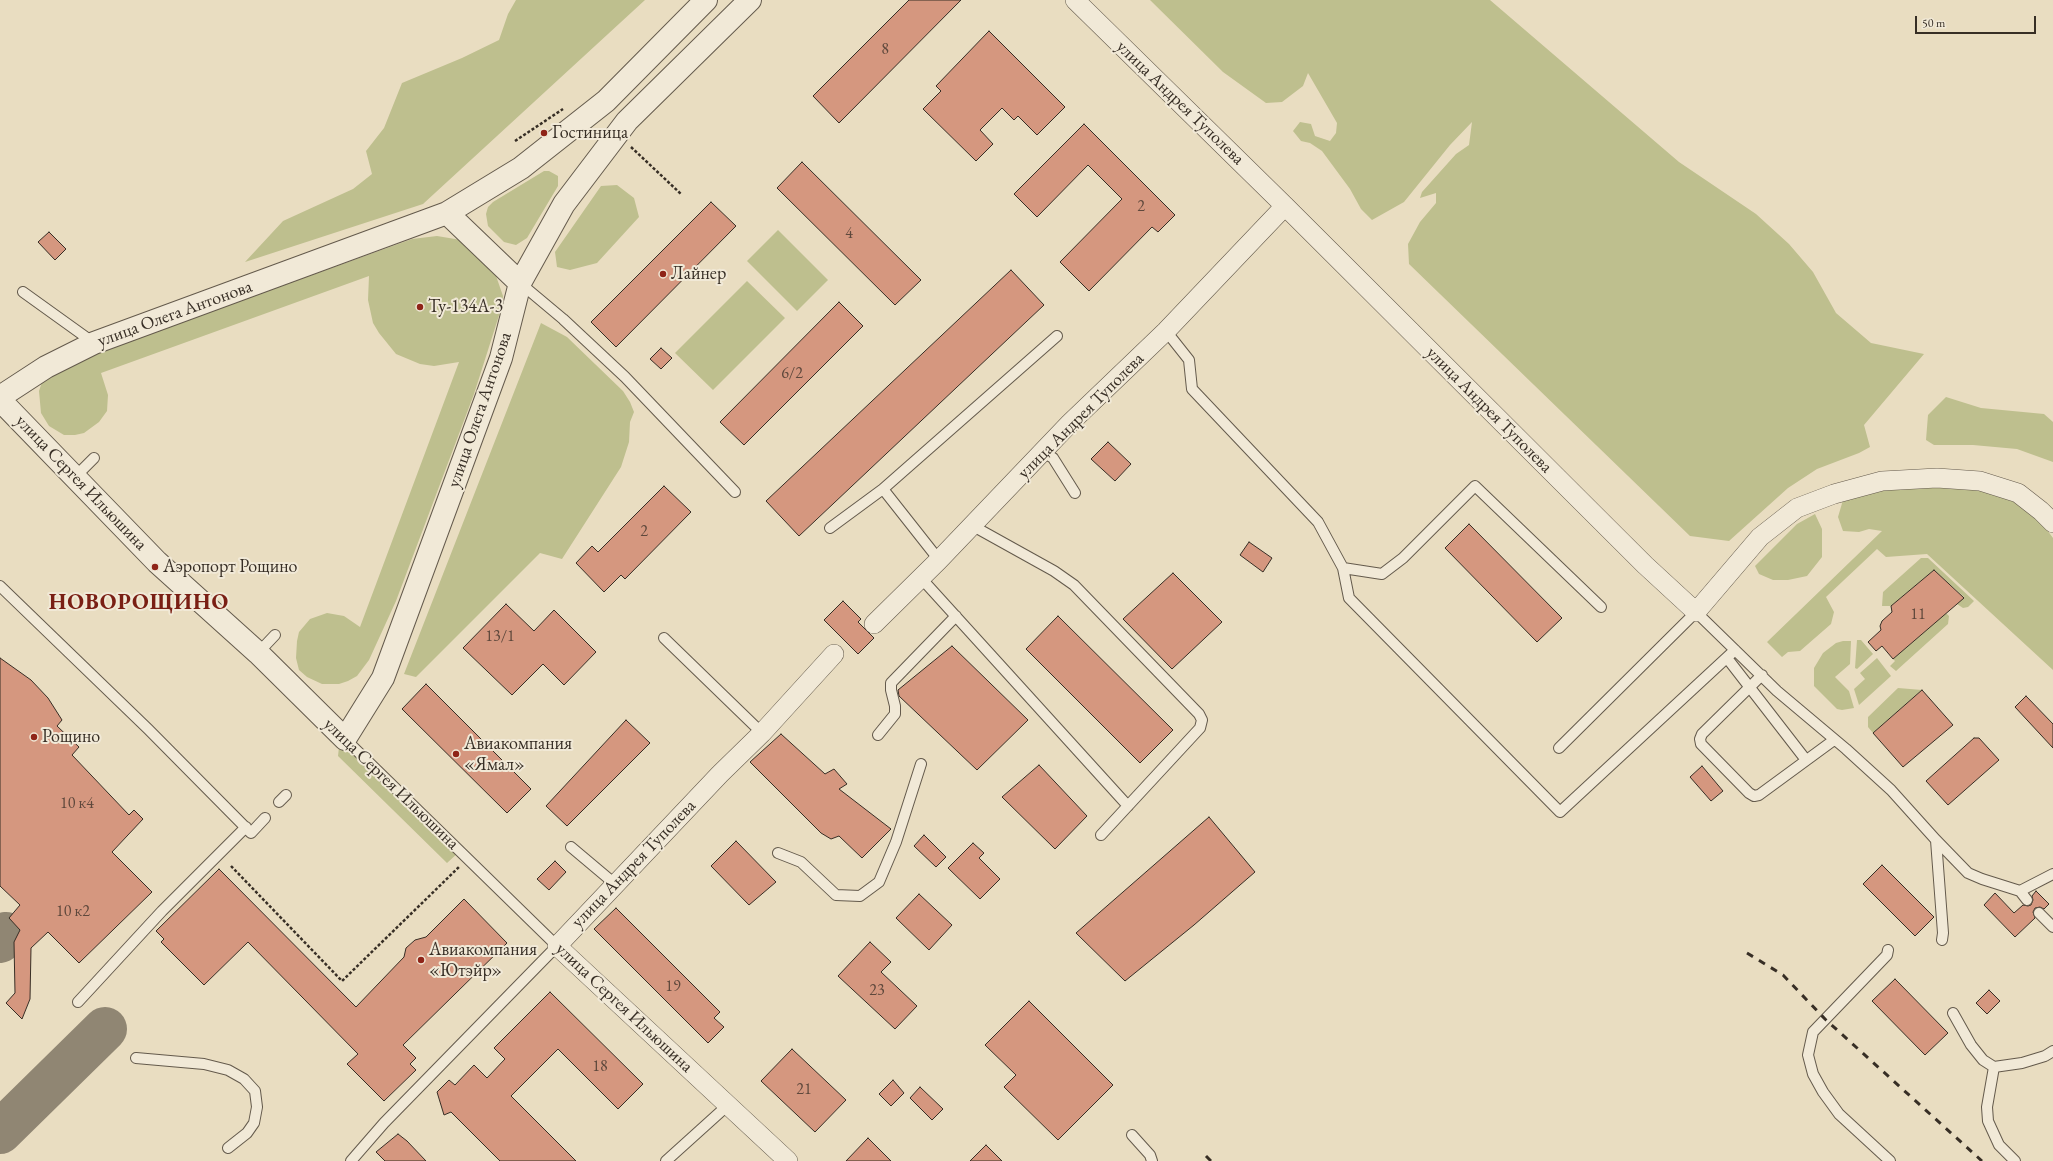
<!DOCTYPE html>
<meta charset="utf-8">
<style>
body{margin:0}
#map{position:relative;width:2053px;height:1161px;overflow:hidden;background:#e9ddc1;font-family:"EB Garamond",serif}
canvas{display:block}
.scale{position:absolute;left:1915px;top:16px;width:121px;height:18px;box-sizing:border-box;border:2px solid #372e25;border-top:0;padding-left:5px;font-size:12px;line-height:14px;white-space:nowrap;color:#372e25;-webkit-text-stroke:3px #f1e9d7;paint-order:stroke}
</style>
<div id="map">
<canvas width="2053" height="1161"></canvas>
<div class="scale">50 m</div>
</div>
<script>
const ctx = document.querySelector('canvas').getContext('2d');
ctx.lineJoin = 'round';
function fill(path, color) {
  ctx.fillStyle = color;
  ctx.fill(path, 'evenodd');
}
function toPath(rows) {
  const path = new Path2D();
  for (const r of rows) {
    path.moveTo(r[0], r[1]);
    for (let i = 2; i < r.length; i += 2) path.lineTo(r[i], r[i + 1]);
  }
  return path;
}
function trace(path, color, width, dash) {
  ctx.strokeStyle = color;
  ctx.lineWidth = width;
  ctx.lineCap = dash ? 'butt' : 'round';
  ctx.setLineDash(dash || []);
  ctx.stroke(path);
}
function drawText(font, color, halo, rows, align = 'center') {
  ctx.font = font + ' "EB Garamond",serif';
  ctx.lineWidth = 4;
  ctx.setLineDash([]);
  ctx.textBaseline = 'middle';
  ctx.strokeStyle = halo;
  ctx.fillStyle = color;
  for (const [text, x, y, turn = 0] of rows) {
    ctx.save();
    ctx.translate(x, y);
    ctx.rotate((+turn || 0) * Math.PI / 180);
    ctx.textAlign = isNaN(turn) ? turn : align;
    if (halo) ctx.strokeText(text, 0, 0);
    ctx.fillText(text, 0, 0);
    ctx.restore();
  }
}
fill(toPath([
 [516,0,645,0,423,204,245,262,283,221,353,189,372,174,366,151,384,128,402,83,462,58,499,40,508,14],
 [1150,0,1490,0,1679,162,1756,214,1789,244,1813,272,1836,313,1871,343,1924,354,1864,425,1870,447,1859,453,1817,469,1788,488,1729,541,1690,536,1409,264,1408,244,1420,222,1436,203,1436,193,1420,198,1422,192,1456,154,1469,145,1472,122,1450,145,1404,202,1372,220,1361,209,1350,189,1322,151,1310,143,1301,141,1293,131,1300,122,1311,124,1315,136,1330,141,1336,133,1337,123,1308,73,1303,86,1282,102,1266,103,1223,72],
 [544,171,549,171,558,176,558,186,527,238,516,245,504,242,488,226,486,214,488,207,493,202],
 [617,185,634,198,639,217,597,263,570,270,557,267,555,252,601,186],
 [778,230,828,280,797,311,747,261],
 [437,236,461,240,495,273,503,296,502,306,474,394,396,601,369,660,357,676,348,681,339,684,322,684,307,677,299,670,296,658,297,641,299,632,310,619,327,613,344,616,360,627,459,362,434,366,420,364,396,354,379,333,373,323,368,300,369,276,101,373,108,395,107,411,99,422,84,433,75,435,64,435,49,426,41,413,39,391,42,382,59,366,412,239],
 [747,281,785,318,713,390,675,353],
 [541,323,567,337,623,391,630,402,634,412,630,422,629,442,621,467,562,559,540,553,416,677,404,674],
 [1946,397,1981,408,2044,414,2053,422,2053,462,2017,449,1973,445,1934,445,1926,440,1928,415],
 [1932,485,1994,492,2033,511,2053,538,2053,670,1927,554,1886,557,1877,549,1826,597,1834,612,1831,624,1800,651,1788,652,1782,657,1767,642,1882,531,1869,529,1859,532,1843,531,1838,517,1843,500,1889,488],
 [1815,514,1822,529,1822,557,1807,576,1788,580,1773,580,1759,574,1755,566,1797,524],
 [1921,558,1928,558,1974,601,1968,607,1963,608,1957,604,1964,597,1934,570,1891,606,1882,606,1883,592],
 [1946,613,1949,616,1948,624,1896,671,1890,666,1895,661,1893,659],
 [1857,640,1861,640,1873,654,1857,669,1855,668],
 [1843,641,1851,641,1850,664,1835,677,1849,691,1854,708,1842,710,1837,709,1814,686,1814,668,1823,653,1836,643],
 [1877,658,1891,676,1859,705,1854,689,1865,679,1860,673],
 [1898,688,1922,690,1873,733,1868,727,1868,717],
 [343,745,459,852,447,863,338,756,339,747]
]), '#bebf8e');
trace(toPath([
 [0,941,6,934],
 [0,1132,105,1029]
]), '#908673', 44);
const building = toPath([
 [909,0,961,0,839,123,813,96,909,0],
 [989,31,1065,107,1037,135,1018,116,1014,120,1002,108,980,130,993,144,976,161,923,109,941,91,936,86,989,31],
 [1084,124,1175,215,1158,232,1152,227,1089,291,1060,262,1122,199,1088,165,1037,217,1014,194,1084,124],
 [802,162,921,280,895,305,777,188,802,162],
 [711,202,736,226,616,347,591,322,711,202],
 [49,232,66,249,55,260,38,242,49,232],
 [1011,270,1044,305,799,536,766,501,1011,270],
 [839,302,863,326,744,445,720,422,839,302],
 [661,348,672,358,661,369,650,359,661,348],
 [1108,442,1131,464,1115,481,1091,459,1108,442],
 [664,486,691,512,625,579,621,575,604,592,576,563,592,546,598,552,664,486],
 [1469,524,1562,618,1537,642,1445,548,1469,524],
 [1249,542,1272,558,1263,572,1240,555,1249,542],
 [1934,570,1964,598,1893,659,1882,646,1876,651,1868,642,1881,630,1880,626,1882,621,1892,612,1891,606,1934,570],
 [1173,573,1222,622,1172,669,1123,619,1173,573],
 [843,601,861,619,858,622,874,638,858,654,824,620,843,601],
 [506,604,534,631,554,610,596,652,564,685,543,664,512,695,463,648,506,604],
 [1058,616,1173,730,1140,763,1026,649,1058,616],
 [952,646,1028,720,977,770,899,696,898,690,952,646],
 [0,658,31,680,48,698,62,720,57,726,79,747,72,755,129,815,134,810,143,819,112,852,152,892,79,963,48,932,31,948,30,999,22,1019,6,1003,15,993,14,942,20,930,9,918,20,905,0,886,0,658],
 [426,684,531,789,507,813,402,709,426,684],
 [1922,690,1953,725,1903,767,1873,733,1922,690],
 [2026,696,2053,724,2053,748,2015,707,2026,696],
 [626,720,650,743,567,826,546,806,626,720],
 [781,734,825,774,834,769,847,784,839,789,891,829,862,858,839,836,831,839,821,833,750,762,781,734],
 [1974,738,1979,738,1999,760,1948,805,1926,781,1974,738],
 [1039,765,1087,816,1055,849,1002,797,1039,765],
 [1702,766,1723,791,1711,801,1690,777,1702,766],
 [1209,817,1255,872,1194,925,1125,981,1076,933,1209,817],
 [924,835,946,857,936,867,914,846,924,835],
 [736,841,776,882,749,905,711,866,736,841],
 [973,843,984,853,979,858,1000,879,980,899,948,868,973,843],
 [555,861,566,872,549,890,537,879,555,861],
 [1882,865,1934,917,1915,936,1863,884,1882,865],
 [219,869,356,1007,404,957,406,948,415,940,426,937,464,899,507,943,403,1045,416,1058,410,1064,416,1070,384,1101,347,1064,358,1054,248,942,204,985,161,942,164,939,156,931,219,869],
 [2036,891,2049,904,2044,909,2040,907,2035,908,2033,912,2035,918,2015,937,1984,905,1995,893,2014,913,2023,905,2028,906,2031,905,2033,900,2032,896,2036,891],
 [919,894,952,925,929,950,896,918,919,894],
 [616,908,720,1012,714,1018,724,1027,708,1043,594,929,616,908],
 [870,942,891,962,881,972,917,1006,895,1029,838,976,870,942],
 [1895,979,1948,1033,1925,1055,1872,1001,1895,979],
 [1989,990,2000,1001,1987,1014,1976,1003,1989,990],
 [550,992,643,1084,618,1109,558,1049,511,1096,576,1161,500,1161,451,1112,444,1115,437,1092,449,1080,455,1085,474,1065,487,1078,505,1059,494,1048,550,992],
 [1029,1001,1113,1085,1058,1140,1004,1087,1016,1075,985,1045,1029,1001],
 [792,1049,846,1100,815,1132,761,1081,792,1049],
 [893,1080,904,1093,891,1106,879,1094,893,1080],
 [920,1087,943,1109,932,1120,910,1098,920,1087],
 [398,1134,407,1141,426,1161,385,1161,376,1152,398,1134],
 [868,1138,891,1161,846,1161,868,1138],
 [986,1145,1002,1161,970,1161,986,1145]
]);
fill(building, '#d5977f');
trace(building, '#372e25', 1);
const service = toPath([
 [520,283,563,319,625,377,735,492],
 [23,292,94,343],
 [1166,331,1189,360,1192,389,1318,522,1343,568,1382,574,1403,558,1475,486,1601,607],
 [1043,452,1053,458,1075,493],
 [75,477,94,458],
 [883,489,939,560],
 [973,526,1054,571,1074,585,1199,714,1202,720,1200,728,1101,835],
 [830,528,883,489,1057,336],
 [1343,568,1349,598,1560,812,1735,650],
 [921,578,1128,806],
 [0,586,148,729,251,833,265,818],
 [664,638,762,733],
 [258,653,275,635],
 [1727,658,1806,760],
 [1762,675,1702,734,1700,739,1701,744,1749,793,1754,796,1759,795,1834,740],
 [878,735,895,714,895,706,891,690,891,683,956,616],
 [345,739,557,946,384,1123,351,1161],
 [1559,748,1696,612,1777,691,1846,749,1891,790,1936,840,1968,873,1982,879,2020,891,2027,900],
 [279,802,286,795],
 [1936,840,1943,933,1942,940],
 [571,847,615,884],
 [778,853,801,862,836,895,860,896,879,882,896,842,921,764],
 [2020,891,2053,874],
 [2039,913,2053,927],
 [1888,950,1887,955,1813,1032,1808,1055,1813,1074,1823,1092,1839,1114,1890,1161],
 [78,1002,162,911,246,827],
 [1953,1013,1971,1045,1983,1060,1994,1067,2022,1063,2045,1056,2053,1051],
 [136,1058,204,1064,228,1070,244,1079,255,1091,257,1107,254,1123,247,1133,228,1148],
 [1994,1067,1987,1107,1988,1121,1999,1145,2015,1161],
 [1132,1135,1150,1155,1152,1161],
 [666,1161,728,1105]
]);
const minor = toPath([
 [1075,0,1285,206,1645,565,1696,612,1760,537,1797,508,1834,494,1882,481,1937,478,1980,481,2018,493,2041,511,2053,523],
 [874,624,939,560,1070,423,1166,331,1285,206],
 [788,1161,557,946,720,774,762,733,834,654]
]);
const tertiary = toPath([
 [447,213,520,283],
 [0,397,46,367,94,343,447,213,521,168,606,101,706,0],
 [0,400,157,562,258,653,345,739,383,678,501,358,520,283,564,204,627,121,750,0]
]);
trace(service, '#645a4c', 12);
trace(minor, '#645a4c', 20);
trace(tertiary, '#645a4c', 24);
trace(toPath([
 [515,141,563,109],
 [631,147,681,194],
 [231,866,342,981,459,867]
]), '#372e25', 2.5, [3, 2]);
trace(service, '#f1e9d7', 10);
trace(minor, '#f1e9d7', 19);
trace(tertiary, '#f1e9d7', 22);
trace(toPath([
 [1747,953,1783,975,1825,1019,1982,1161],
 [1206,1156,1211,1161]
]), '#372e25', 3, [7, 7]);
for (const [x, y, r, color] of [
 [544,133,4,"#8f2418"],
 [663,274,4,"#8f2418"],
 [420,307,4,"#8f2418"],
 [155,567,4,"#8f2418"],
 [34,737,4,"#8f2418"],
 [456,754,4,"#8f2418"],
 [421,960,4,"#8f2418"]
]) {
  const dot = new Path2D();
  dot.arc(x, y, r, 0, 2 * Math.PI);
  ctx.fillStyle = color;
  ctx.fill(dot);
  trace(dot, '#f1e9d7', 1.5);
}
drawText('16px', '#5e483c', null, [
 ["8",885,50],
 ["2",1141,207],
 ["4",849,234],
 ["6/2",792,374],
 ["2",644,532],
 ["11",1918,615],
 ["13/1",500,637],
 ["10 к4",77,804],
 ["10 к2",73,912],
 ["19",673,987],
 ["23",877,991],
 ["18",600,1067],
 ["21",804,1090]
]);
drawText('18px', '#372e25', '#f1e9d7', [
 ["улица Андрея Туполева",1180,103,44],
 ["улица Олега Антонова",175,314,-20],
 ["улица Олега Антонова",480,410,-71],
 ["улица Андрея Туполева",1489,410,45],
 ["улица Андрея Туполева",1081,416,-45],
 ["улица Сергея Ильюшина",81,483,46],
 ["улица Сергея Ильюшина",391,784,44],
 ["улица Андрея Туполева",634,864,-46],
 ["улица Сергея Ильюшина",624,1008,43]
]);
drawText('18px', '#372e25', '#f1e9d7', [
 ["Гостиница",552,133],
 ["Лайнер",671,274],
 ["Ту-134А-3",428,307],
 ["Аэропорт Рощино",163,567],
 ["Рощино",42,737],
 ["Авиакомпания",464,744],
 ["«Ямал»",464,765],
 ["Авиакомпания",429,950],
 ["«Ютэйр»",429,971]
], 'left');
ctx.letterSpacing = '1px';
drawText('bold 22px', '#7a1f14', '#f1e9d7', [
 ["НОВОРОЩИНО",139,603]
]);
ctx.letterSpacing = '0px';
</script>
